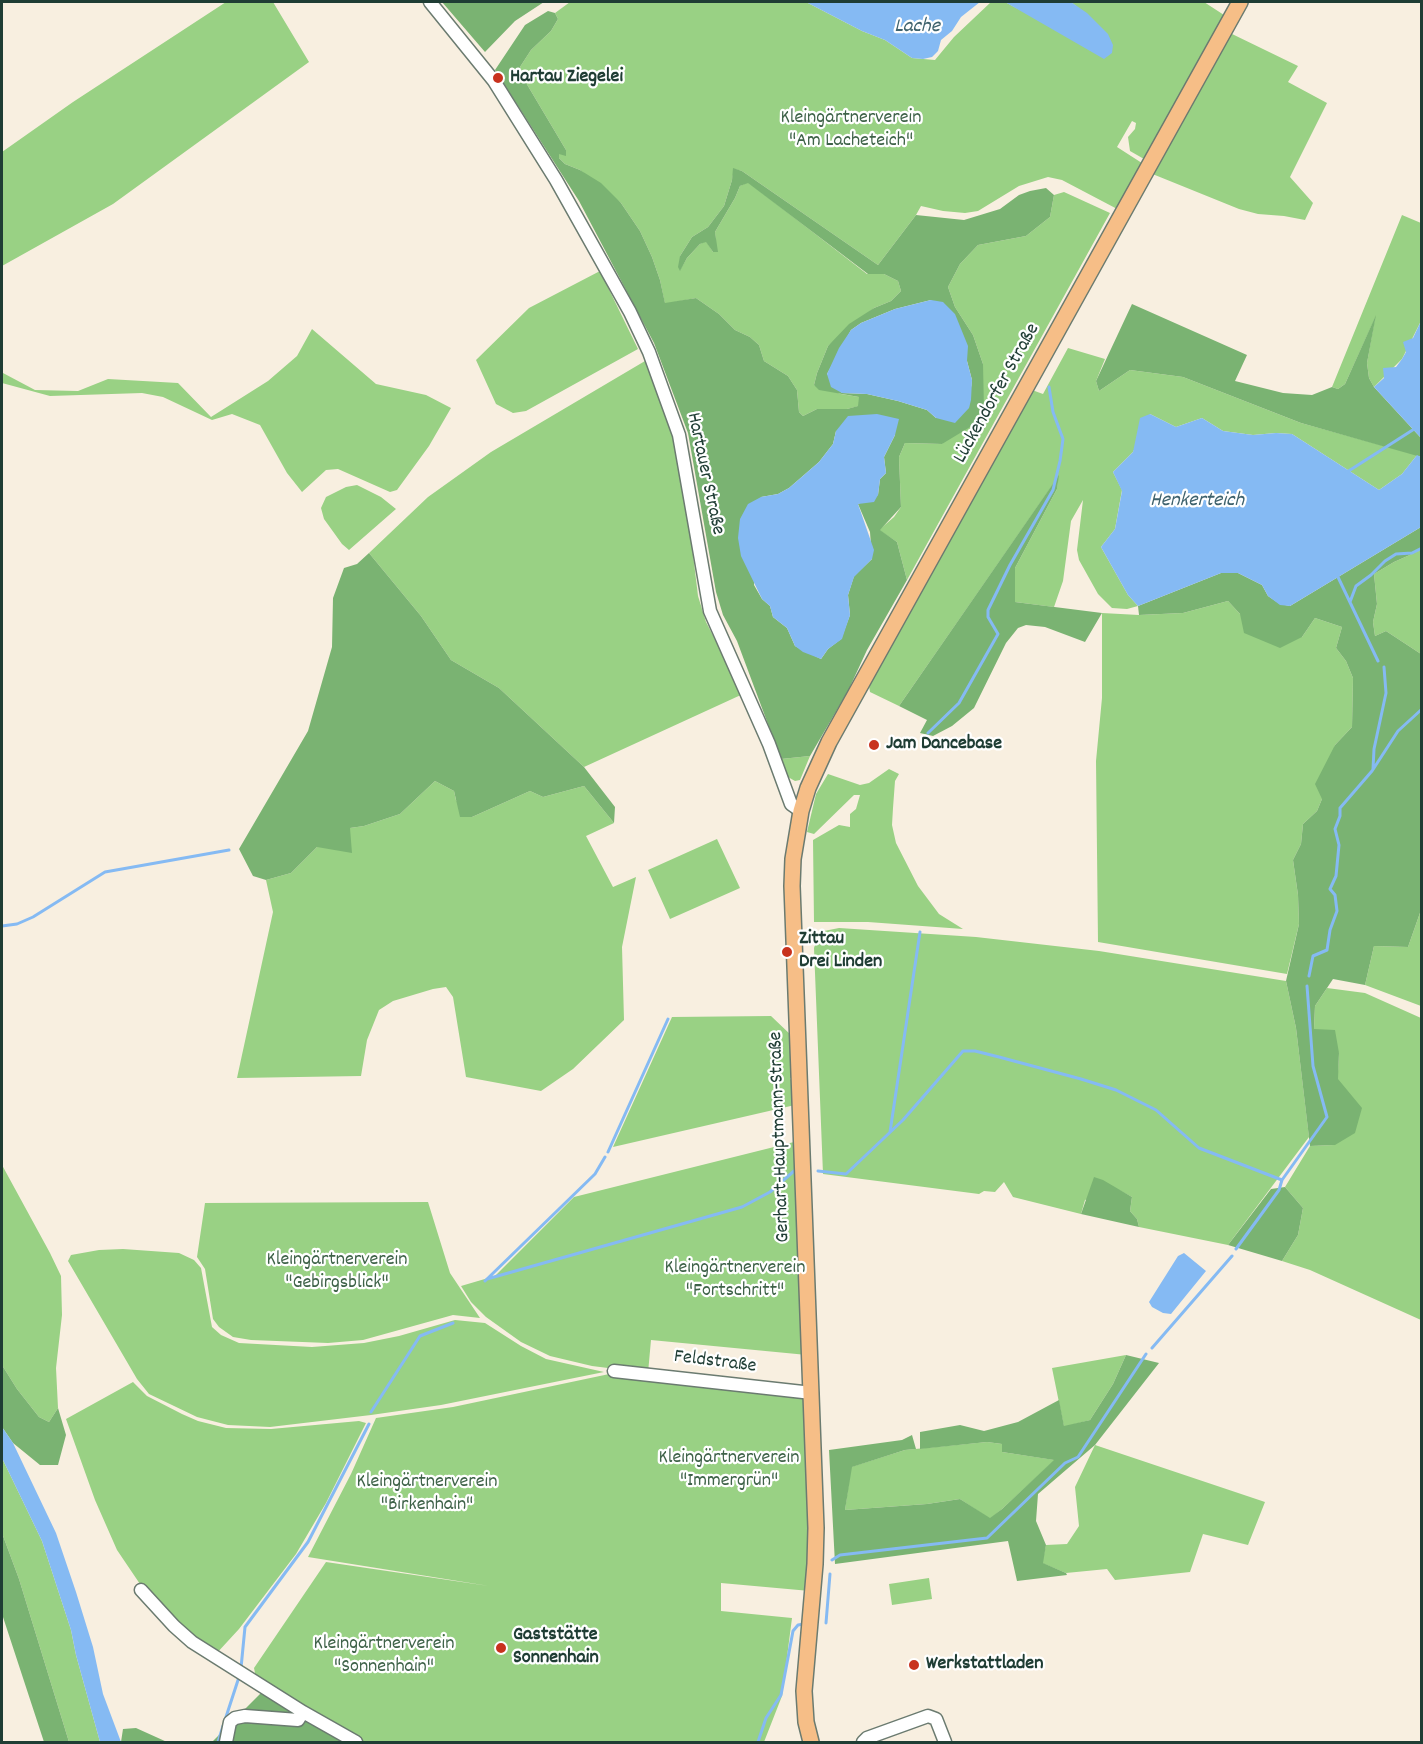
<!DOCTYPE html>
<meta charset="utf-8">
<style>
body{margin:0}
#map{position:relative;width:1423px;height:1744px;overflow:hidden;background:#f8efe0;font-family:Dekko,sans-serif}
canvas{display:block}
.frame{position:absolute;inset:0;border:3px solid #1f3d34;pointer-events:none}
</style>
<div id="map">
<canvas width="1423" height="1744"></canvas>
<div class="frame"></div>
</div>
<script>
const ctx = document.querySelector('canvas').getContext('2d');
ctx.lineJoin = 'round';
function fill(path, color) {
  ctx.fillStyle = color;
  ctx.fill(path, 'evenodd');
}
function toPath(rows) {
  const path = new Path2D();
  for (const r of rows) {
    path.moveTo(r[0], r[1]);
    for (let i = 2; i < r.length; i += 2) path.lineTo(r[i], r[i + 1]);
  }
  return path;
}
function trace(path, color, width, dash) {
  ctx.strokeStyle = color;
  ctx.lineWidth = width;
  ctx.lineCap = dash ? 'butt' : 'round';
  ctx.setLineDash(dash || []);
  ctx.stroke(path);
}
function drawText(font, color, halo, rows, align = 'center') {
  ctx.font = font + ' Dekko,sans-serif';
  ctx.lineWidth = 4.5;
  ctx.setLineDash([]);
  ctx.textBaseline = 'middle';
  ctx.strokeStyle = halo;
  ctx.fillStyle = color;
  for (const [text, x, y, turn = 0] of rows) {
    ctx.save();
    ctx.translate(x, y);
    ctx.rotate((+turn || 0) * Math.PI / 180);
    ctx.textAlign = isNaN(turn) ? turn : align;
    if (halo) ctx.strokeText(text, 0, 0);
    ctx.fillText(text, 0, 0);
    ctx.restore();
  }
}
fill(toPath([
 [226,2,273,2,309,62,113,204,2,266,2,152,73,102],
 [570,2,806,2,862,31,885,40,912,58,935,60,954,37,991,2,1005,2,1022,11,1093,20,1071,2,1204,2,1224,15,1144,159,1130,151,1128,137,1135,129,1136,123,1132,121,1117,147,1145,165,1121,211,1062,180,1048,177,1019,186,978,211,965,213,943,211,921,206,916,215,878,265,742,171,734,169,732,180,724,206,708,227,692,237,680,256,680,270,687,258,700,244,706,241,713,252,716,243,715,232,735,198,740,186,748,182,867,274,884,274,898,281,901,291,891,301,874,308,828,346,817,373,814,385,841,394,859,397,859,406,847,409,817,409,803,416,799,412,797,390,788,376,764,361,759,345,750,337,735,330,719,314,696,298,665,304,660,280,652,257,640,231,621,203,580,170,565,164,559,158,558,154,566,150,522,76,520,67,531,50,551,31,558,19,555,13],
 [1230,33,1298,66,1288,82,1327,103,1290,177,1313,203,1305,220,1284,216,1258,214,1239,209,1150,173],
 [1064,192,1110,213,907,580,897,542,879,530,894,517,901,507,899,457,905,443,942,444,983,364,973,335,955,307,948,287,960,264,978,245,1026,236,1050,217,1054,195],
 [1402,215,1421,223,1421,321,1402,359,1374,387,1369,378,1367,363,1375,318,1345,384,1338,389,1332,387],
 [600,271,638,349,526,411,513,413,496,404,476,360,529,308],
 [312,329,376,384,426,395,451,408,429,446,397,490,390,492,338,469,326,470,302,492,287,473,260,425,232,414,212,420,163,397,142,393,50,396,2,383,3,373,35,390,78,391,108,379,178,383,211,417,268,381,297,356],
 [1068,348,1105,359,1096,381,1099,391,1130,370,1183,377,1301,423,1417,455,1402,474,1379,490,1292,434,1276,433,1253,435,1223,431,1202,418,1176,427,1150,414,1133,452,1113,472,1122,490,1115,529,1101,547,1128,595,1138,606,1127,609,1112,608,1098,594,1079,560,1077,550,1083,500,1071,521,1063,581,1054,607,1015,602,1015,568,1057,489,1058,477,899,706,870,692,869,686,1032,390,1043,394],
 [645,361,664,403,677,454,688,513,698,596,706,622,743,694,584,767,499,688,451,660,421,616,369,553,428,497,491,452],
 [357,485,381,497,396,509,349,550,342,544,324,519,321,508,326,497,346,487],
 [1421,550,1421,654,1386,631,1375,636,1373,622,1377,604,1374,574,1394,562],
 [1228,601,1240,614,1302,637,1315,618,1342,627,1336,648,1346,661,1353,678,1352,727,1335,745,1322,799,1317,811,1303,824,1301,844,1293,860,1298,895,1299,924,1287,974,1098,942,1096,761,1102,698,1102,613,1139,615,1183,613],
 [810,756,800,780,795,781,788,777,781,759],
 [889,769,899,774,895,781,893,808,892,825,896,843,918,886,939,914,963,929,868,922,814,922,813,840,839,825,850,827,850,814,856,809,860,795,854,795,814,834,807,832,816,794,828,774,860,785,869,783],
 [435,781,454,791,456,800,472,817,530,791,543,797,584,786,614,823,586,836,613,887,636,877,622,947,624,1020,573,1069,541,1091,466,1077,453,997,446,987,433,989,393,1001,379,1010,367,1040,361,1076,237,1078,273,912,266,880,291,873,317,847,350,828,364,826,400,814],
 [717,839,740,888,670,919,648,870],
 [1421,910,1421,1006,1365,985,1374,946,1408,947],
 [839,928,976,937,1099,951,1286,981,1296,1028,1309,1137,1228,1245,1139,1227,1137,1219,1130,1211,1132,1197,1119,1190,1085,1200,1081,1214,1013,1197,1004,1182,995,1192,984,1191,979,1194,823,1174,814,948,819,932],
 [1327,988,1365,993,1421,1018,1421,1320,1310,1270,1282,1261,1298,1235,1303,1208,1285,1187,1310,1146,1334,1145,1339,1053,1314,1029,1315,1006],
 [771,1016,792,1036,794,1077,790,1078,794,1087,795,1105,613,1147,672,1017],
 [794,1142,807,1355,651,1340,648,1373,592,1366,550,1356,521,1342,486,1317,471,1302,461,1286,495,1276,574,1197],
 [2,1165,50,1253,61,1276,62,1315,56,1368,58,1408,49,1422,39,1417,17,1389,2,1365],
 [428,1202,450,1273,480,1318,453,1315,363,1340,328,1343,251,1340,233,1337,219,1327,213,1319,205,1269,197,1257,205,1203],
 [123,1249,179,1253,194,1260,201,1268,212,1327,221,1335,239,1343,312,1347,364,1343,399,1336,455,1320,485,1323,521,1346,546,1359,604,1372,441,1405,371,1415,270,1427,228,1425,197,1417,149,1394,137,1379,68,1261,71,1255,99,1250],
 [1126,1355,1113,1384,1090,1420,1064,1427,1052,1368],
 [614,1373,809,1396,810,1591,721,1583,721,1611,792,1618,782,1696,764,1742,362,1742,256,1678,254,1668,326,1562,489,1586,308,1557,351,1474,376,1418,453,1407],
 [133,1382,147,1396,182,1414,198,1421,226,1428,271,1429,359,1421,366,1423,326,1503,296,1554,239,1629,216,1654,178,1624,142,1587,117,1550,95,1500,66,1419],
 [987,1442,1002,1444,1002,1452,1055,1460,1002,1509,990,1519,960,1499,927,1504,845,1510,851,1467,905,1450],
 [1095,1445,1265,1502,1248,1545,1203,1534,1190,1572,1115,1580,1107,1569,1066,1573,1042,1563,1046,1545,1067,1544,1079,1526,1075,1487],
 [2,1458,42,1541,71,1630,76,1655,100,1742,69,1742,19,1579,2,1533],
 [929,1578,932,1599,892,1605,889,1584]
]), '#99d184');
fill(toPath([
 [442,2,544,2,515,21,485,52],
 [548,11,555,13,558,19,551,31,531,50,520,67,522,76,566,150,566,156,559,154,559,158,565,164,580,170,601,183,621,203,640,231,652,257,660,280,665,303,696,298,719,314,735,330,750,337,759,345,764,361,788,376,797,390,799,412,803,416,817,409,847,409,858,406,859,397,819,390,814,385,817,373,828,346,849,324,874,308,891,301,901,291,898,281,884,274,868,274,748,183,740,186,735,198,715,232,718,252,713,252,706,242,700,244,687,258,680,271,678,267,680,256,692,237,708,227,724,206,732,180,733,168,742,171,878,265,916,215,964,220,1000,209,1019,195,1030,191,1046,188,1054,195,1050,217,1026,236,978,245,960,264,948,287,955,307,973,335,983,364,984,410,975,424,942,444,905,443,899,457,901,507,880,530,897,542,907,580,867,650,848,691,810,756,781,759,737,641,723,615,716,592,688,433,654,343,579,201,495,70,525,25],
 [931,300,967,361,972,380,969,408,936,418,927,410,898,401,867,394,842,393,827,374,851,330,861,323,895,309],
 [836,431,895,435,884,457,886,473,880,479,878,495,858,504,870,532,872,559,854,576,848,595,850,615,841,639,828,649,821,659,795,646,787,628,773,617,770,606,762,599,754,585,761,497,778,494,789,488,819,462,833,444],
 [1132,304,1247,355,1235,381,1283,393,1312,395,1332,387,1338,389,1345,384,1376,315,1367,363,1369,378,1374,387,1421,438,1421,457,1301,423,1183,377,1130,370,1099,391,1096,381],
 [1059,475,1057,489,1015,568,1015,602,1102,613,1085,642,1045,627,1026,625,1018,628,1006,643,974,708,952,726,933,736,920,733,927,720,899,706],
 [1421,527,1421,550,1394,562,1374,574,1377,604,1373,622,1375,636,1386,631,1421,654,1421,910,1408,947,1374,946,1365,985,1333,979,1315,1006,1314,1029,1335,1030,1339,1053,1338,1079,1362,1108,1355,1133,1335,1145,1310,1146,1296,1028,1286,981,1299,924,1298,895,1293,860,1301,844,1303,824,1317,811,1322,799,1315,784,1335,745,1352,727,1353,678,1346,661,1336,648,1342,627,1315,618,1302,637,1280,648,1244,633,1240,614,1228,601,1183,613,1139,615,1138,606,1221,573,1238,573,1262,585,1268,596,1280,604,1290,606],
 [369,553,421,616,451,660,499,688,584,767,615,807,614,823,584,786,543,797,530,791,472,817,460,817,454,791,435,781,400,814,364,826,350,828,352,853,317,847,291,873,266,880,253,876,239,849,308,731,332,647,333,598,344,568,357,564],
 [1094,1177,1103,1180,1132,1197,1130,1211,1137,1219,1139,1227,1081,1214],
 [1285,1187,1303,1208,1298,1235,1282,1261,1228,1245,1271,1189],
 [1126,1355,1159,1363,1095,1445,1038,1494,1036,1521,1046,1545,1043,1563,1066,1573,1067,1575,1017,1581,1008,1541,835,1564,829,1450,902,1440,912,1435,916,1449,905,1450,852,1467,845,1510,927,1504,960,1499,990,1518,1002,1509,1054,1460,1002,1452,1002,1444,987,1442,920,1449,920,1432,960,1425,984,1431,1018,1422,1059,1400,1064,1426,1090,1420,1113,1384],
 [2,1365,17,1389,39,1417,49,1422,58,1408,66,1435,58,1465,40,1465,13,1443,2,1427],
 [2,1533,19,1579,69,1742,44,1742,2,1614],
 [263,1691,350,1742,212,1742],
 [136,1728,167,1742,121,1742,123,1729]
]), '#7ab372');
fill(toPath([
 [806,2,980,2,961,17,952,31,941,40,938,51,932,57,923,59,912,58,885,40,862,31],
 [1005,2,1071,2,1087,13,1108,34,1113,45,1112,53,1104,59],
 [931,300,943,302,955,314,968,346,967,361,972,380,971,400,969,408,955,423,936,418,927,410,898,401,867,394,842,393,831,387,827,374,839,348,851,330,861,323,895,309],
 [1421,321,1421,438,1374,387,1384,378,1383,368,1396,367,1402,359,1406,352,1403,342,1413,338],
 [877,414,899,419,895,435,884,457,886,473,880,479,878,495,874,502,858,504,874,550,872,559,854,577,848,595,850,615,842,639,828,649,821,659,803,652,795,646,787,628,773,617,770,606,762,599,741,556,738,538,740,519,748,504,761,497,778,494,789,488,819,462,833,444,836,431,848,416],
 [1150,414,1176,427,1202,418,1223,431,1253,435,1276,433,1292,434,1379,490,1402,474,1417,455,1421,457,1421,527,1290,606,1280,605,1268,596,1262,585,1238,573,1221,573,1138,606,1128,595,1101,547,1115,529,1122,491,1113,472,1133,452,1140,418],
 [1184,1253,1206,1271,1171,1314,1163,1313,1152,1307,1149,1302,1178,1256],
 [2,1427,13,1443,56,1533,76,1592,93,1647,103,1694,121,1742,100,1742,76,1655,71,1630,42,1541,2,1458]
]), '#85baf3');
trace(toPath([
 [1347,472,1422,424],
 [1337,575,1378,661],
 [1350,602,1356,586,1371,575,1385,561,1396,554,1412,553,1422,548],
 [928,733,959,703,998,634,988,617,988,610,1010,565,1053,490,1060,461,1063,439,1053,412,1049,387],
 [1373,769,1374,749,1386,693,1384,667],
 [2,926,17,924,33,917,105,872,229,850],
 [1309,976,1313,956,1327,950,1330,930,1337,911,1335,895,1330,889,1336,876,1339,845,1335,829,1340,816,1340,808,1372,771,1398,731,1422,709],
 [890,1132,920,932],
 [608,1152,668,1019],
 [818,1171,846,1174,903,1120,963,1051,975,1051,999,1057,1081,1079,1116,1090,1156,1110,1199,1148,1282,1180],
 [1236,1249,1279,1190,1282,1180,1327,1117,1313,1066,1307,986],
 [487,1279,742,1207,770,1192,794,1171],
 [485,1281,595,1174,605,1157],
 [1152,1348,1232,1256],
 [371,1412,420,1336,453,1323],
 [832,1560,840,1555,987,1538,1065,1463,1078,1457,1146,1354],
 [826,1623,830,1574],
 [241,1668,245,1627,308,1542,369,1424],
 [225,1720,240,1674],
 [218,1742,223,1726],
 [758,1742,766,1718,781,1695,793,1631,798,1625,804,1624]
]), '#85baf3', 3);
const minor = toPath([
 [430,2,494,81,556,180,630,312,649,352,679,435,710,611,769,744,791,804,801,811],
 [614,1371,812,1393],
 [141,1590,174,1626,192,1642,303,1712,356,1742],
 [226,1742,230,1722,235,1718,245,1716,298,1720,303,1712],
 [863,1742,867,1738,928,1716,936,1719,945,1742]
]);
const major = toPath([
 [811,1742,806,1722,804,1691,815,1564,816,1528,792,886,793,859,801,811,808,788,829,742,1240,2]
]);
trace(minor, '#6b7b70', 15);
trace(major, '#6b7b70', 18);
trace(minor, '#fff', 12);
trace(major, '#f6be87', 15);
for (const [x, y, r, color] of [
 [498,78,6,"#c8321e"],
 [874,745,6,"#c8321e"],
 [787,952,6,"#c8321e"],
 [501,1648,6,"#c8321e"],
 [914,1665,6,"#c8321e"]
]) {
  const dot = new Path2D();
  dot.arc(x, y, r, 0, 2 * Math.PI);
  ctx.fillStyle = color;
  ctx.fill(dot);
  trace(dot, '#fff', 2);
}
drawText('bold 20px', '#1f3d34', '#fff', [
 ["Hartau Ziegelei",510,78],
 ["Jam Dancebase",886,745],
 ["Zittau",799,940],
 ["Drei Linden",799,963],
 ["Gaststätte",513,1636],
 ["Sonnenhain",513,1659],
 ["Werkstattladen",926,1665]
], 'left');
drawText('20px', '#3e6248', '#fff', [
 ["Kleingärtnerverein",851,119],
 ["\"Am Lacheteich\"",851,142],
 ["Kleingärtnerverein",337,1261],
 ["\"Gebirgsblick\"",337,1284],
 ["Kleingärtnerverein",735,1269],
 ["\"Fortschritt\"",735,1292],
 ["Kleingärtnerverein",729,1459],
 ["\"Immergrün\"",729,1482],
 ["Kleingärtnerverein",427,1483],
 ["\"Birkenhain\"",427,1506],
 ["Kleingärtnerverein",384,1645],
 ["\"Sonnenhain\"",384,1668]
]);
drawText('20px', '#1f3d34', '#fff', [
 ["Lückendorfer Straße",998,394,-61],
 ["Hartauer Straße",704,474,78],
 ["Gerhart-Hauptmann-Straße",781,1137,-92],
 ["Feldstraße",715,1363,7]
]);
drawText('italic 21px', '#3e626d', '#fff', [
 ["Lache",917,28],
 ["Henkerteich",1197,502]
]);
</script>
